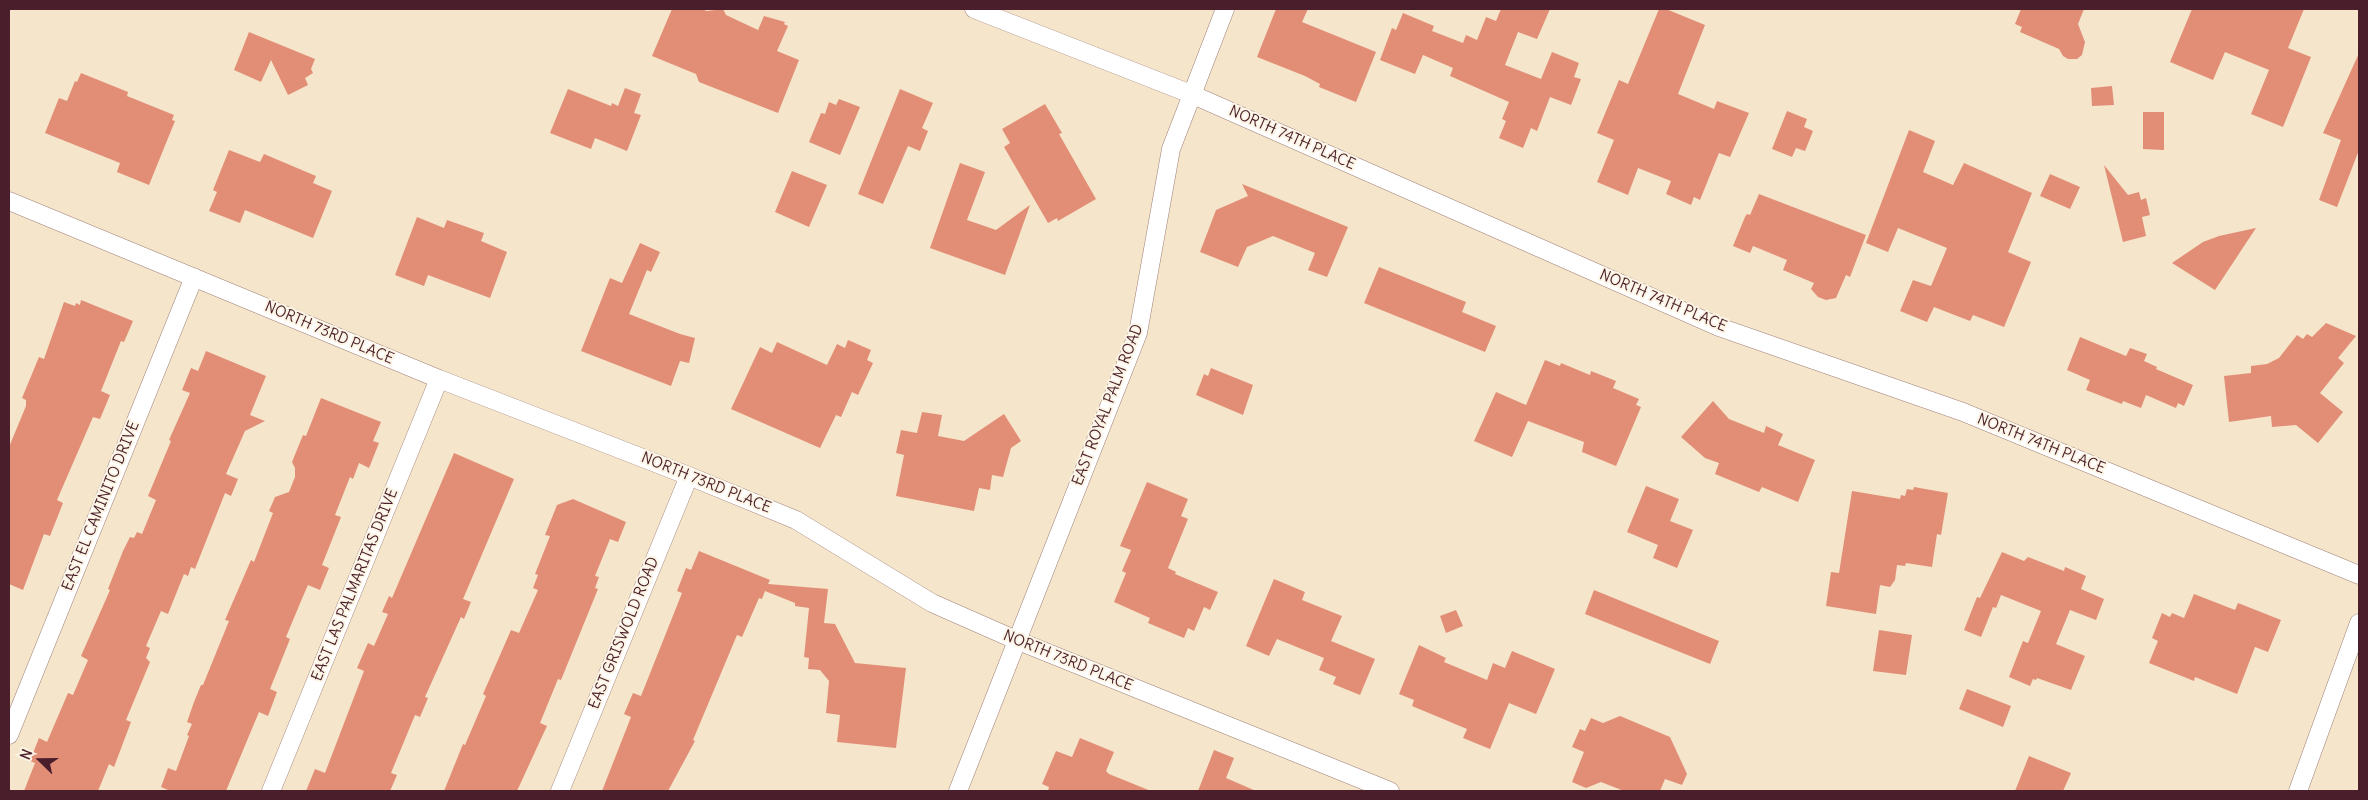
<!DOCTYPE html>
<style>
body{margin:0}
#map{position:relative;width:2368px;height:800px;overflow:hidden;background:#f5e5ca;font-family:Delius,sans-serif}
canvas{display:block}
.frame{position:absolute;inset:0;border:10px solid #4a1f2b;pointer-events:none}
.north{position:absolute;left:15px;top:735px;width:50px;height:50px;-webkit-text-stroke:4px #fcf5e5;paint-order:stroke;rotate:292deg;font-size:14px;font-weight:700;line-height:20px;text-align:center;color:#4a1f2b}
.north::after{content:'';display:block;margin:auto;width:18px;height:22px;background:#4a1f2b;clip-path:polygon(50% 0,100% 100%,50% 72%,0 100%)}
</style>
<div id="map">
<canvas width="2368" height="800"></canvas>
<div class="frame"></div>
<div class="north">N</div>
</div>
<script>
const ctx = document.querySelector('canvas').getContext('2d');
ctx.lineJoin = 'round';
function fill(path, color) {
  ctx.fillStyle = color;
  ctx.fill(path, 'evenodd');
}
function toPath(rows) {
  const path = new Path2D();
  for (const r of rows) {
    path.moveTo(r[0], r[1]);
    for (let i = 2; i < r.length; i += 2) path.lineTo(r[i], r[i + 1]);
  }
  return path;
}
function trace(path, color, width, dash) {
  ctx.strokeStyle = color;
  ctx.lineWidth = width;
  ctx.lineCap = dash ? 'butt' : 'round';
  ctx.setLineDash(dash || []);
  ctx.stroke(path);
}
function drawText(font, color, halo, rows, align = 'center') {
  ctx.font = font + ' Delius,sans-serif';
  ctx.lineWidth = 4;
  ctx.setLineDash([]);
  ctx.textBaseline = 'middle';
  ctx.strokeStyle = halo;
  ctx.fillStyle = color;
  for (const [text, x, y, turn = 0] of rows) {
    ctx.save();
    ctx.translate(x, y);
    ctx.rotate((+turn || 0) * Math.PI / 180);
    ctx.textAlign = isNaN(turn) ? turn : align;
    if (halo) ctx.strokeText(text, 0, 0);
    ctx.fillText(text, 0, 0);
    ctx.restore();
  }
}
fill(toPath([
 [672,9,701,9,707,11,723,9,726,15,758,30,764,16,785,22,784,24,788,26,777,51,799,60,778,113,699,82,696,74,652,56],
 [1276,9,1308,9,1302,22,1376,52,1356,102,1319,87,1320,84,1305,76,1257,57],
 [1501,9,1550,9,1537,39,1518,32,1505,65,1541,79,1552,52,1579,63,1574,77,1581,79,1571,105,1550,97,1537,131,1531,128,1523,148,1499,138,1506,121,1502,119,1509,102,1450,76,1453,68,1423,55,1415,74,1380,60,1392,28,1396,30,1403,13,1434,26,1432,31,1463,43,1466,35,1477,40,1486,17,1496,21],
 [1659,9,1666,9,1705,25,1678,94,1714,109,1717,101,1749,113,1730,157,1719,153,1700,200,1694,197,1691,205,1666,194,1671,181,1638,168,1628,195,1597,182,1614,140,1597,133,1619,80,1628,84],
 [2021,9,2084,9,2078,24,2085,42,2082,55,2077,59,2068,59,2063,56,2059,49,2020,32,2022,27,2015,24],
 [2192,9,2304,9,2288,48,2311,57,2283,127,2251,114,2269,70,2225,52,2213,80,2170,62],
 [249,32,315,59,311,69,313,73,305,78,308,85,288,95,271,60,261,82,234,70],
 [2359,53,2359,150,2337,207,2319,200,2341,140,2323,133],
 [81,73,128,92,127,96,174,115,172,120,175,121,149,185,117,172,120,163,45,133,59,98,67,101,75,81,77,82],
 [2112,86,2114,105,2092,106,2091,88],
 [625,88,641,94,634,113,641,115,627,151,595,138,591,149,550,133,568,89,611,106,612,103,618,106],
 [900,89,933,103,922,128,928,131,920,151,908,146,883,204,858,194],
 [839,99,860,107,840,155,809,142,821,113,825,114,829,102,836,105],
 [1045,104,1062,133,1059,134,1096,199,1058,221,1057,218,1048,223,1004,147,1010,143,1002,129],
 [1787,111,1807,119,1804,127,1813,131,1805,151,1796,148,1792,157,1772,149],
 [2143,112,2164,112,2164,150,2143,149],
 [1909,130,1935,141,1923,172,1953,185,1964,163,2032,193,2008,252,2031,262,2004,327,1973,315,1970,321,1934,307,1927,322,1900,311,1913,280,1931,286,1947,248,1898,228,1888,252,1866,243],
 [229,150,260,162,264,154,316,176,313,183,332,191,313,238,245,210,240,223,209,211,217,192,213,190],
 [960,163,985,172,967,220,996,230,1030,205,1005,275,930,248],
 [2104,165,2128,195,2139,192,2141,200,2146,198,2150,215,2142,217,2146,236,2123,242],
 [792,171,827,185,809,227,775,212],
 [2050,174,2080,187,2070,209,2040,196],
 [1242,184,1348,227,1327,277,1308,270,1315,253,1273,236,1247,247,1238,267,1200,252,1216,210,1248,196],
 [1759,194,1866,235,1850,277,1846,275,1836,298,1826,300,1818,297,1811,289,1814,283,1783,270,1787,260,1753,246,1750,253,1733,246,1745,217,1747,214,1750,215],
 [417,217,444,228,447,220,484,233,481,241,507,252,490,298,428,275,424,286,395,275],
 [2256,228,2215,290,2172,263,2203,242,2219,236],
 [640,243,660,252,651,272,647,270,629,314,680,334,695,338,689,363,680,361,671,386,581,351,610,278,622,283],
 [1379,267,1466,302,1462,312,1496,326,1485,352,1364,303],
 [81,300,133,321,124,342,121,341,101,391,110,395,100,419,93,417,57,500,63,503,50,536,44,534,23,590,9,584,9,447,26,406,26,400,22,398,39,357,44,359,64,302,75,306,76,303,80,305],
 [2326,323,2356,336,2338,358,2344,363,2320,393,2343,412,2318,443,2296,425,2272,427,2271,416,2229,422,2224,376,2251,373,2251,366,2267,364,2279,358,2297,335,2303,339,2307,334,2312,337],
 [2080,337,2126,356,2130,348,2147,354,2144,361,2157,367,2156,369,2193,385,2184,406,2178,403,2176,408,2146,395,2141,408,2123,401,2122,404,2086,390,2090,380,2067,370],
 [848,340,871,350,867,360,873,363,858,395,852,392,841,417,836,415,820,448,731,409,760,347,772,353,777,342,827,365,837,344,845,348],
 [206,351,266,376,250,415,265,421,245,431,226,474,238,479,231,496,225,493,195,569,191,567,188,576,184,574,168,614,161,611,146,646,150,648,146,658,150,662,126,720,131,722,114,767,109,764,98,791,24,791,35,763,30,761,39,738,47,742,68,693,73,695,88,660,81,656,110,590,108,589,123,551,130,537,134,538,137,532,142,534,156,500,148,496,171,441,169,440,190,393,182,390,191,368,198,371],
 [1545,360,1560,366,1561,363,1590,375,1591,371,1616,381,1613,388,1639,399,1636,405,1641,407,1616,466,1582,452,1584,442,1528,421,1512,457,1474,441,1496,392,1526,405],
 [1211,368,1253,385,1243,415,1196,395,1204,374,1208,376],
 [321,398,381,422,373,441,379,443,369,468,359,463,353,479,350,477,335,515,341,517,322,565,329,568,320,590,308,585,301,601,286,637,290,639,270,689,277,692,268,716,259,712,226,791,170,791,161,787,168,768,176,771,189,736,187,735,192,724,187,722,194,702,201,685,203,685,229,621,225,620,251,560,254,562,273,513,269,511,275,497,289,492,295,477,295,468,292,462,303,435,306,436],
 [1713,401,1729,419,1764,433,1766,426,1775,430,1783,434,1778,445,1815,460,1798,502,1762,487,1759,492,1715,474,1719,463,1705,458,1681,437],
 [922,412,942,415,938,436,964,441,1004,414,1021,441,1011,448,1003,477,992,475,990,490,979,488,974,511,896,496,904,455,896,453,901,430,917,433],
 [454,453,514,479,463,599,471,602,464,619,461,617,425,697,428,698,420,717,415,715,391,773,397,775,390,791,306,791,315,769,325,773,364,671,357,668,368,643,374,646,388,614,382,612,389,596,392,598],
 [1147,482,1188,499,1181,516,1188,519,1168,568,1176,572,1175,574,1218,592,1210,610,1204,607,1194,631,1188,628,1184,638,1148,623,1150,618,1114,602,1126,573,1122,571,1131,550,1120,546],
 [1646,486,1679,499,1670,521,1693,530,1677,568,1653,558,1658,545,1627,532],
 [1914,487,1948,493,1941,535,1937,534,1932,567,1906,563,1905,566,1897,565,1895,580,1890,587,1880,585,1876,614,1826,606,1831,572,1839,573,1852,491,1900,499,1901,495,1905,496,1907,489,1913,490],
 [573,499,626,522,618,542,610,539,595,576,599,577,595,588,598,589,561,680,558,679,540,723,547,726,540,741,517,791,444,791,463,744,465,745,486,696,483,694,511,630,519,633,538,590,533,588,538,575,535,574,550,536,545,535,557,505],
 [699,551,770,580,768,584,828,589,824,623,835,624,855,663,906,668,896,748,837,742,840,715,826,713,829,681,820,670,808,669,809,658,804,657,809,608,795,606,795,603,765,591,762,599,759,598,742,637,737,635,693,740,695,741,668,791,602,791,631,717,624,714,633,693,641,696,682,593,677,591,686,568,691,570],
 [2002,552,2024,561,2028,557,2064,571,2065,567,2086,576,2081,589,2104,599,2096,620,2070,610,2056,644,2085,656,2071,690,2037,678,2036,680,2033,679,2030,686,2009,677,2023,641,2028,643,2041,611,2001,595,1996,608,1993,607,1981,637,1964,630,1977,597,1980,598],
 [1274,579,1305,592,1302,600,1342,616,1331,641,1375,659,1360,695,1333,684,1336,677,1319,670,1324,658,1277,639,1269,656,1246,646],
 [1594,590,1719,641,1710,664,1585,614],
 [2194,594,2235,610,2238,603,2281,620,2268,652,2255,647,2237,694,2195,677,2194,681,2149,663,2158,641,2152,638,2162,613,2170,617,2172,613,2184,618],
 [1456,610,1463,626,1446,633,1440,616],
 [1879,630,1912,635,1906,675,1873,671],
 [1419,645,1446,658,1444,662,1487,680,1493,663,1505,668,1512,651,1555,669,1536,714,1509,703,1490,749,1463,738,1467,729,1412,706,1414,700,1399,694],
 [1967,689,2011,706,2003,727,1959,709],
 [1620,716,1670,737,1687,774,1682,785,1665,779,1660,791,1624,791,1601,782,1586,788,1572,782,1584,752,1572,747,1580,729,1585,731,1591,718,1603,723],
 [1080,738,1114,752,1106,771,1109,774,1151,791,1048,791,1049,787,1042,784,1056,751,1072,757],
 [1214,750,1234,758,1226,778,1256,791,1198,791],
 [2029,756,2071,773,2063,791,2015,791]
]), '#e28e77');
const street = toPath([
 [974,9,1191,94,1719,327,1963,412,2359,575],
 [9,201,439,379,689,476,796,520,932,603,1016,640,1390,791],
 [9,735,194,277],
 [271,791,439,379],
 [560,791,689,476],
 [958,791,1138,333,1171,149,1225,9],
 [2298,791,2359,623]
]);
trace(street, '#a0827a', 19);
trace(street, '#fff', 18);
drawText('15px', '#4a1f2b', '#fcf5e5', [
 ["NORTH 74TH PLACE",1292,138,24],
 ["NORTH 74TH PLACE",1663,301,23],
 ["NORTH 73RD PLACE",329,333,23],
 ["EAST ROYAL PALM ROAD",1108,405,-69],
 ["NORTH 74TH PLACE",2041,444,22],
 ["NORTH 73RD PLACE",706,483,22],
 ["EAST EL CAMINITO DRIVE",101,506,-68],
 ["EAST LAS PALMARITAS DRIVE",355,585,-68],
 ["EAST GRISWOLD ROAD",624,633,-68],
 ["NORTH 73RD PLACE",1068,661,22]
]);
</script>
